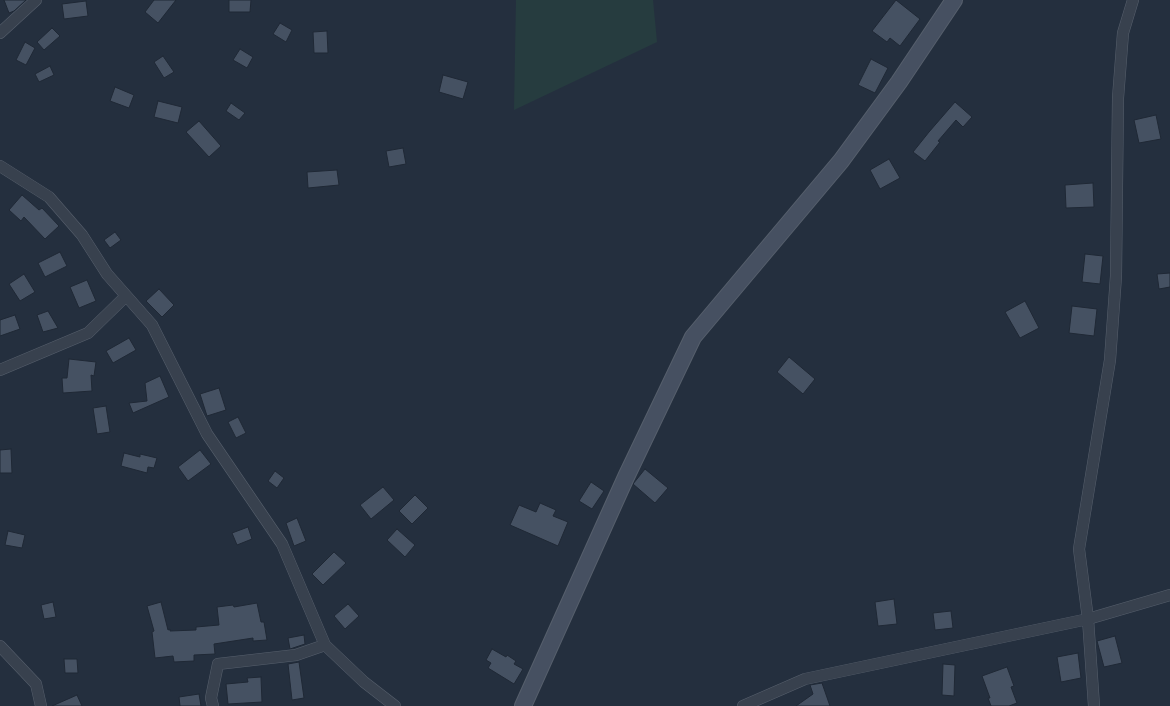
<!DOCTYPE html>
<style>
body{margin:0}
canvas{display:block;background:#242f3e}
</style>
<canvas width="1170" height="706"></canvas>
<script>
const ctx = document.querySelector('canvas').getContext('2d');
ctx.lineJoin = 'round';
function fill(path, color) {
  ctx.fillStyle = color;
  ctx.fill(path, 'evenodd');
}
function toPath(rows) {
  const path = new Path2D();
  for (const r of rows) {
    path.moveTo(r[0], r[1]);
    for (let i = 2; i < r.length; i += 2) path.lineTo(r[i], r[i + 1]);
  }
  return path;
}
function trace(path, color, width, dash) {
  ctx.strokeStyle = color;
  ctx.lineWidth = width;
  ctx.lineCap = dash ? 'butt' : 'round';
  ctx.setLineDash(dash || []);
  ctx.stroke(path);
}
fill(toPath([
 [516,0,653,0,657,42,514,110]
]), '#263c3f');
const building = toPath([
 [4,0,26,0,14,11,9,13,4,0],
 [154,0,176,0,158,23,145,12,154,0],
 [229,0,251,0,250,12,229,12,229,0],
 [896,0,920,19,900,46,890,38,887,42,872,31,896,0],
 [86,1,88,16,64,19,62,4,86,1],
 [280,23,292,30,286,42,273,34,280,23],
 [52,28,60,36,44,50,37,42,52,28],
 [327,31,328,53,314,53,313,32,327,31],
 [25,42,35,48,26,65,16,60,25,42],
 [240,49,253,57,247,68,233,60,240,49],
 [163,56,174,72,164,78,154,62,163,56],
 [871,59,888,68,875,93,858,85,871,59],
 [50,66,54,75,39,82,35,74,50,66],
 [443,75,468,82,463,99,439,92,443,75],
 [115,87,134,95,129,108,110,101,115,87],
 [158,101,182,107,178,123,154,117,158,101],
 [955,102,972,117,963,127,956,120,938,141,940,142,925,161,913,152,929,132,955,102],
 [231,103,245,113,239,120,226,111,231,103],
 [1156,115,1161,139,1139,143,1134,120,1156,115],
 [199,121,221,146,209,157,186,132,199,121],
 [403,148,406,164,389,167,386,151,403,148],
 [889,159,900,178,880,189,870,170,889,159],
 [337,170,339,185,308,188,307,172,337,170],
 [1093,183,1094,207,1066,208,1065,185,1093,183],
 [22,195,39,210,42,208,59,226,45,239,24,217,21,221,9,210,22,195],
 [115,232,121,240,110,248,104,240,115,232],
 [60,252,67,266,45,277,38,263,60,252],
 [1085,254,1103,256,1100,284,1082,282,1085,254],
 [1170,273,1170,287,1159,289,1157,274,1170,273],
 [24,274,35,292,20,301,9,284,24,274],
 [87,280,96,301,79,308,70,287,87,280],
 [159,289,174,305,162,317,146,301,159,289],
 [1025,301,1039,328,1020,338,1005,312,1025,301],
 [1072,306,1097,309,1094,336,1069,333,1072,306],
 [48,311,58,328,43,332,37,315,48,311],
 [15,315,20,329,0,336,0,320,15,315],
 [129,338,136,350,113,363,106,351,129,338],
 [789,357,815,379,803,394,777,372,789,357],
 [69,359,96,362,94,376,91,375,92,391,63,393,62,378,67,378,69,359],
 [160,376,169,397,133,413,129,403,147,401,145,383,160,376],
 [219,388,226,410,207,416,200,394,219,388],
 [106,406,110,432,97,434,93,408,106,406],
 [238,417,246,433,236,438,228,422,238,417],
 [11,449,12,473,0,473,0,450,11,449],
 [200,450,211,464,188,481,178,467,200,450],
 [124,453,140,457,140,454,157,458,154,468,148,467,147,473,121,466,124,453],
 [645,469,668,488,655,503,633,484,645,469],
 [275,471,284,478,277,488,268,481,275,471],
 [591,482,604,491,592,509,579,501,591,482],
 [383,487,394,500,371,519,360,505,383,487],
 [415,495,428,508,412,524,399,511,415,495],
 [540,503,556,510,553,516,568,522,558,546,510,525,519,505,536,512,540,503],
 [297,518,306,541,294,546,286,523,297,518],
 [248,527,252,539,237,545,232,533,248,527],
 [397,529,415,545,405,557,387,540,397,529],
 [8,531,25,535,22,548,5,545,8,531],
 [334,552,346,563,323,585,312,574,334,552],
 [894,599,897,624,878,626,875,602,894,599],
 [53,602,56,617,44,619,41,605,53,602],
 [161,602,168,630,170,629,170,631,196,630,196,627,219,625,217,607,233,605,234,607,257,603,261,622,264,622,267,640,253,641,253,638,214,644,215,654,194,655,194,661,174,662,173,656,155,658,152,632,154,631,147,606,161,602],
 [348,604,359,616,345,629,334,616,348,604],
 [951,611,953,628,935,630,933,613,951,611],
 [304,635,305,644,290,649,288,638,304,635],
 [1115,636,1122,663,1104,667,1097,641,1115,636],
 [492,649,506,657,507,655,516,661,514,664,523,669,514,684,488,668,491,663,486,660,492,649],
 [1078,653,1081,678,1061,682,1057,657,1078,653],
 [64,659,77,659,78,673,65,673,64,659],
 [299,662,304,698,292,700,288,664,299,662],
 [943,664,955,665,954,696,942,695,943,664],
 [1007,667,1014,686,1011,687,1017,703,1009,706,991,706,988,698,990,698,982,676,1007,667],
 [261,677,262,702,228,704,226,684,248,682,247,678,261,677],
 [822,683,830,706,796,706,813,694,810,685,822,683],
 [199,694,201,706,180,706,179,697,199,694],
 [77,695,82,706,52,706,77,695]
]);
fill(building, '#455162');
trace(building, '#1f2835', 1);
const street = toPath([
 [0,33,36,0],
 [0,166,49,197,82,235,107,274,152,325,207,434,282,544,325,645,364,682,395,706],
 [0,370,88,333,126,296],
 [0,646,36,684,41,706],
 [213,706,211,698,218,664,296,655,325,645],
 [743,706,805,679,1088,619,1170,595],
 [1094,706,1088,619,1079,549,1110,360,1116,276,1118,98,1123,33,1133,0]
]);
const secondary = toPath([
 [523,706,626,477,693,337,841,161,899,82,954,0]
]);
trace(street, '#565f6c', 12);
trace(secondary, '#565f6c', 18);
trace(street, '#38414e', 11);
trace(secondary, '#465061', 16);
</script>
